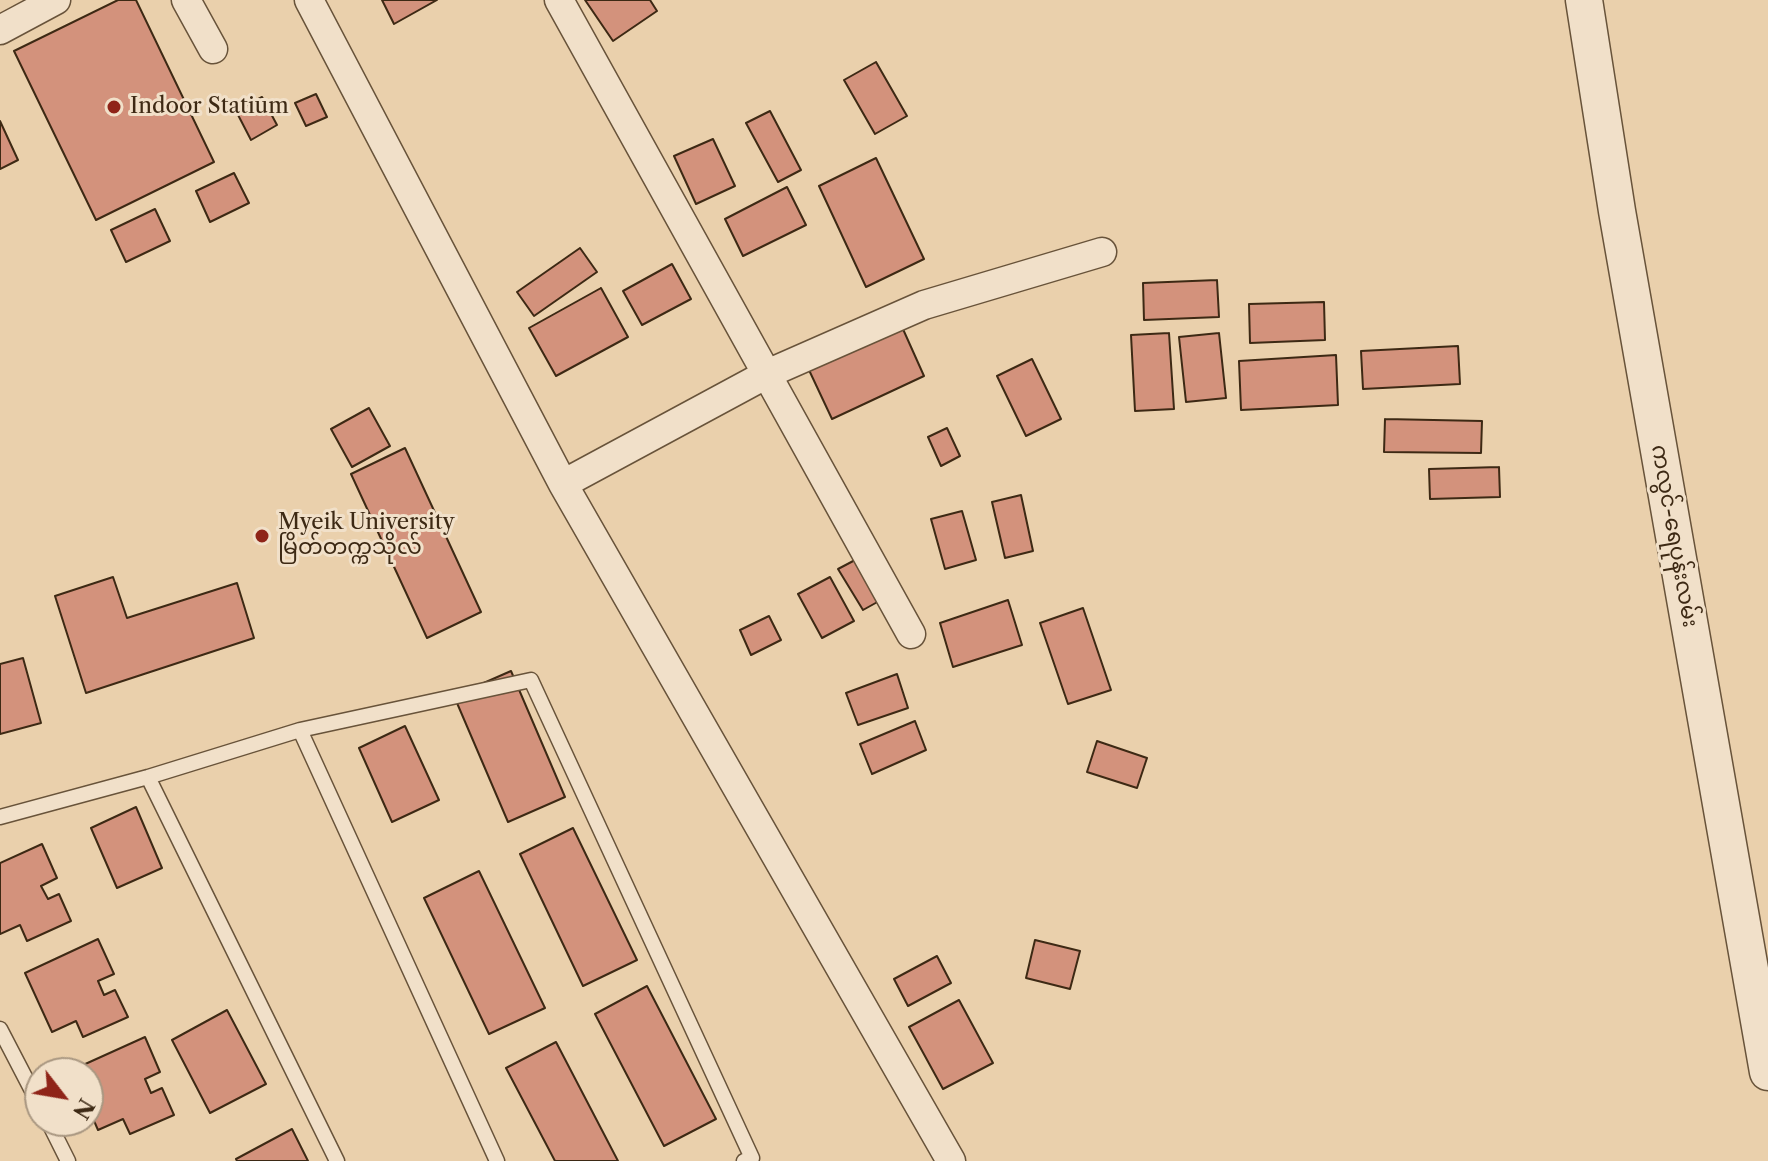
<!DOCTYPE html>
<meta charset="utf-8">
<style>
body{margin:0}
#map{position:relative;width:1768px;height:1161px;overflow:hidden;background:#ead0ac;font-family:"Libre Caslon Text",serif}
canvas{display:block}
.north{position:absolute;left:24px;top:1057px;width:80px;height:80px;box-sizing:border-box;background:#f1e0c9;border:2px solid #a99781;border-radius:50%;rotate:121deg;font-size:22px;font-weight:700;line-height:32px;text-align:center;color:#3d2914}
.north::after{content:'';display:block;margin:auto;width:28px;height:36px;background:#8f2418;clip-path:polygon(50% 0,100% 100%,50% 72%,0 100%)}
</style>
<div id="map">
<canvas width="1768" height="1161"></canvas>
<div class="north">N</div>
</div>
<script>
const ctx = document.querySelector('canvas').getContext('2d');
ctx.lineJoin = 'round';
function fill(path, color) {
  ctx.fillStyle = color;
  ctx.fill(path, 'evenodd');
}
function toPath(rows) {
  const path = new Path2D();
  for (const r of rows) {
    path.moveTo(r[0], r[1]);
    for (let i = 2; i < r.length; i += 2) path.lineTo(r[i], r[i + 1]);
  }
  return path;
}
function trace(path, color, width, dash) {
  ctx.strokeStyle = color;
  ctx.lineWidth = width;
  ctx.lineCap = dash ? 'butt' : 'round';
  ctx.setLineDash(dash || []);
  ctx.stroke(path);
}
function drawText(font, color, halo, rows, align = 'center') {
  ctx.font = font + ' "Libre Caslon Text","Noto Sans Myanmar",serif';
  ctx.lineWidth = 6;
  ctx.setLineDash([]);
  ctx.textBaseline = 'middle';
  ctx.strokeStyle = halo;
  ctx.fillStyle = color;
  for (const [text, x, y, turn = 0] of rows) {
    ctx.save();
    ctx.translate(x, y);
    ctx.rotate((+turn || 0) * Math.PI / 180);
    ctx.textAlign = isNaN(turn) ? turn : align;
    if (halo) ctx.strokeText(text, 0, 0);
    ctx.fillText(text, 0, 0);
    ctx.restore();
  }
}
const building = toPath([
 [118,0,136,0,214,162,96,220,14,51,118,0],
 [382,0,437,0,394,24,382,0],
 [585,0,650,0,657,11,613,41,585,0],
 [876,62,907,116,875,134,844,80,876,62],
 [316,94,327,117,306,126,295,103,316,94],
 [262,97,277,125,251,140,236,111,262,97],
 [770,111,801,170,778,182,746,123,770,111],
 [0,121,18,160,0,169,0,121],
 [713,139,735,186,696,204,674,156,713,139],
 [876,158,924,259,866,287,819,186,876,158],
 [234,173,249,203,210,222,196,191,234,173],
 [787,187,806,225,743,256,725,219,787,187],
 [155,209,170,241,126,262,111,230,155,209],
 [580,248,597,272,534,316,517,292,580,248],
 [672,264,691,299,642,325,623,291,672,264],
 [1217,280,1219,317,1144,320,1143,283,1217,280],
 [601,288,628,337,556,376,529,328,601,288],
 [1324,302,1325,340,1250,343,1249,304,1324,302],
 [894,309,924,376,832,419,801,353,894,309],
 [1169,333,1174,409,1135,411,1131,335,1169,333],
 [1219,333,1226,398,1186,402,1179,337,1219,333],
 [1458,346,1460,384,1363,389,1361,351,1458,346],
 [1336,355,1338,405,1241,410,1239,361,1336,355],
 [1032,359,1061,419,1026,436,997,376,1032,359],
 [369,408,390,446,352,467,331,429,369,408],
 [1385,419,1482,421,1481,453,1384,452,1385,419],
 [947,428,960,456,941,466,928,437,947,428],
 [405,448,481,612,427,638,351,474,405,448],
 [1499,467,1500,497,1430,499,1429,469,1499,467],
 [1021,495,1033,551,1005,558,992,502,1021,495],
 [962,511,976,560,945,569,931,519,962,511],
 [857,559,881,600,863,610,838,569,857,559],
 [113,577,127,618,237,583,254,638,86,693,55,596,113,577],
 [830,577,854,621,822,638,798,594,830,577],
 [1008,600,1022,645,953,667,940,623,1008,600],
 [1083,608,1111,690,1068,704,1040,623,1083,608],
 [769,616,781,640,751,655,740,630,769,616],
 [23,658,41,723,0,734,0,664,23,658],
 [511,671,565,797,508,822,454,696,511,671],
 [897,674,908,708,858,725,846,693,897,674],
 [915,721,926,750,872,774,860,744,915,721],
 [405,726,439,800,392,822,359,748,405,726],
 [1097,741,1147,758,1137,788,1087,772,1097,741],
 [136,807,162,868,117,888,91,828,136,807],
 [573,828,637,960,583,986,520,854,573,828],
 [42,844,57,878,41,886,48,899,59,894,71,921,27,941,20,925,0,934,0,863,42,844],
 [479,871,545,1008,489,1034,424,898,479,871],
 [98,939,114,974,98,981,104,995,115,990,128,1017,83,1037,76,1021,52,1032,25,973,98,939],
 [1035,940,1080,951,1070,989,1026,978,1035,940],
 [937,956,951,983,908,1006,894,979,937,956],
 [647,986,716,1119,664,1146,595,1014,647,986],
 [959,1000,993,1063,943,1089,909,1027,959,1000],
 [227,1010,266,1084,210,1113,172,1040,227,1010],
 [145,1037,160,1072,145,1079,151,1093,162,1088,174,1115,130,1134,123,1119,98,1130,88,1107,88,1073,73,1073,72,1070,145,1037],
 [556,1042,618,1161,555,1161,506,1068,556,1042],
 [292,1129,308,1161,237,1161,236,1159,292,1129]
]);
fill(building, '#d3927c');
trace(building, '#3d2914', 2);
const service = toPath([
 [300,730,497,1161],
 [148,777,337,1161],
 [0,817,148,777,300,730,531,680,752,1158,744,1161],
 [0,1029,40,1106],
 [48,1121,68,1161]
]);
const minor = toPath([
 [186,0,213,49],
 [309,0,563,484,951,1161],
 [559,0,911,634],
 [0,30,56,0],
 [563,484,767,374,924,305,1102,252]
]);
const tertiary = toPath([
 [1584,0,1617,211,1768,1072]
]);
trace(service, '#68533a', 17);
trace(minor, '#68533a', 31);
trace(tertiary, '#68533a', 39);
trace(service, '#f1e0c9', 14);
trace(minor, '#f1e0c9', 28);
trace(tertiary, '#f1e0c9', 36);
for (const [x, y, r, color] of [
 [114,107,8,"#8f2418"],
 [262,536,8,"#8f2418"]
]) {
  const dot = new Path2D();
  dot.arc(x, y, r, 0, 2 * Math.PI);
  ctx.fillStyle = color;
  ctx.fill(dot);
  trace(dot, '#f1e0c9', 3);
}
drawText('22px', '#3d2914', '#f1e0c9', [
 ["Indoor Statium",130,107],
 ["Myeik University",278,523],
 ["မြိတ်တက္ကသိုလ်",278,548]
], 'left');
drawText('22px', '#3d2914', '#f1e0c9', [
 ["ကလွင်-ရေပုန်းလမ်း",1674,536,80]
]);
</script>
